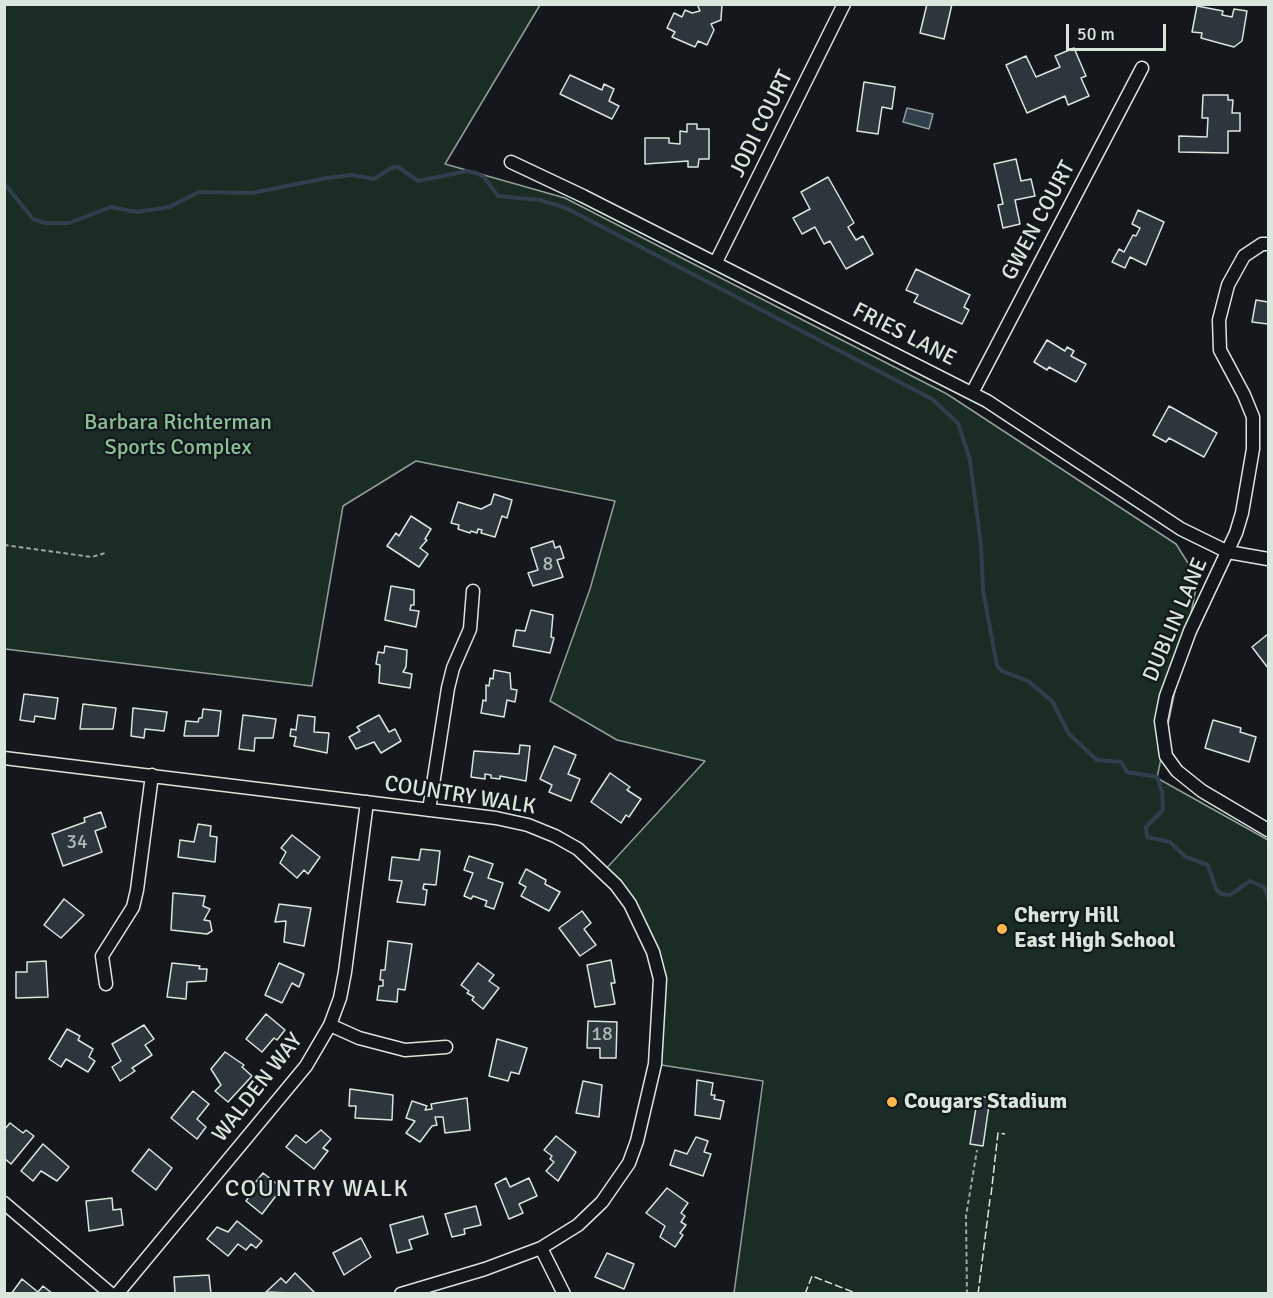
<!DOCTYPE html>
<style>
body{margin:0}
#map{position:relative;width:1273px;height:1298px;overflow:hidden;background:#14181c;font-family:Signika,sans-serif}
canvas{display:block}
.frame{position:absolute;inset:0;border:6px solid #d8e6dc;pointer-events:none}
.scale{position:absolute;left:1066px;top:24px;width:100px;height:27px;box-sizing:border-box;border:3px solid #d8e6dc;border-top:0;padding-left:8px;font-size:18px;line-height:21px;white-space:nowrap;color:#d8e6dc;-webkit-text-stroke:4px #14181c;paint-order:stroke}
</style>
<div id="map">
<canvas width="1273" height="1298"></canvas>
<div class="frame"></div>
<div class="scale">50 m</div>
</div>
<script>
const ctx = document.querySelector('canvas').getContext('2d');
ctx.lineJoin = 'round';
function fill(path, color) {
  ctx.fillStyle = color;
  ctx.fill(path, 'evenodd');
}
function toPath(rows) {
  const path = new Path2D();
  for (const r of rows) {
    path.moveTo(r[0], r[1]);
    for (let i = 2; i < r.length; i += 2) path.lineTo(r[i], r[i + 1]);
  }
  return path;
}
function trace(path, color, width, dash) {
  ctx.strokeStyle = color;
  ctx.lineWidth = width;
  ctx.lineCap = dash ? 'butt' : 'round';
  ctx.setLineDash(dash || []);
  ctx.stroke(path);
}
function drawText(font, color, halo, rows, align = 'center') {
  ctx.font = font + ' Signika,sans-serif';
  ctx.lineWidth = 4.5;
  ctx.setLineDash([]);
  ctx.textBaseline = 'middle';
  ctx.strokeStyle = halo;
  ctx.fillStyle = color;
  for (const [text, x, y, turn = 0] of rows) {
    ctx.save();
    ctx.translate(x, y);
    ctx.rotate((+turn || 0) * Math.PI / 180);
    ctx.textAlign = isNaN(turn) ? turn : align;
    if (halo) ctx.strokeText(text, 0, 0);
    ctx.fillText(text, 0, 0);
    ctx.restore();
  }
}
const green = toPath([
 [5,5,540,5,445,164,565,198,947,394,1176,544,1198,579,1157,778,1268,840,1268,1293,734,1293,763,1081,655,1064,660,979,653,952,604,871,705,761,617,740,550,701,590,589,615,501,416,461,343,506,312,686,5,649,5,5]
]);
fill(green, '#1a2d24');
trace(green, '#939e99', 1.5);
const water = toPath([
 [907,108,933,114,929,129,903,122,907,108]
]);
fill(water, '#2f3f4d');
trace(water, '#939e99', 1.5);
trace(toPath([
 [4,183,33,219,45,223,69,223,111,207,137,212,169,207,199,192,252,193,327,178,352,175,374,179,391,168,398,167,418,181,467,171,476,173,484,177,498,196,540,200,566,208,932,399,958,423,970,460,981,545,983,590,997,666,1002,671,1028,681,1052,701,1069,734,1097,760,1121,762,1127,772,1157,777,1162,791,1163,810,1146,827,1147,837,1170,842,1186,857,1208,865,1216,889,1221,894,1230,895,1250,881,1264,887,1268,897]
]), '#2f3f4d', 4);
const building = toPath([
 [697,4,722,4,721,20,711,24,714,30,707,45,698,41,695,47,672,37,675,32,667,28,674,13,682,17,685,10,692,13,700,11,697,4],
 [927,4,952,4,944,39,920,33,927,4],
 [1197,6,1223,11,1222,15,1232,17,1234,9,1247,11,1242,41,1234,47,1201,38,1202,33,1192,32,1197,6],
 [1074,48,1086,76,1081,78,1089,96,1068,105,1065,96,1027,113,1006,65,1026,56,1036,77,1060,67,1055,56,1074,48],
 [570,75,602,90,604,84,614,89,609,101,619,106,612,119,560,94,570,75],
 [864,82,895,87,892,109,882,107,878,134,857,131,864,82],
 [1203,95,1228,95,1228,100,1233,100,1232,113,1240,113,1240,131,1228,131,1228,153,1179,152,1179,136,1207,137,1208,118,1202,118,1203,95],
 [687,124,697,124,697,129,709,129,709,159,699,159,698,167,688,167,688,161,645,164,645,138,669,138,669,143,680,144,680,131,687,132,687,124],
 [1016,159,1021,181,1031,179,1035,196,1015,200,1020,224,1003,228,998,205,1003,204,994,164,1016,159],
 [828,177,854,223,848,227,856,240,863,236,873,254,846,269,830,241,824,244,815,227,802,234,793,218,810,209,801,192,828,177],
 [1138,210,1164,222,1146,265,1130,257,1125,268,1112,262,1119,249,1124,252,1133,235,1136,236,1140,228,1132,224,1138,210],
 [916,269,970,295,964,307,969,310,962,324,914,302,918,295,906,290,916,269],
 [1256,300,1268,302,1268,324,1252,322,1256,300],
 [1047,340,1065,351,1067,347,1074,351,1071,356,1086,364,1076,382,1049,367,1047,370,1034,362,1047,340],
 [1169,406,1217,433,1204,457,1169,438,1166,442,1153,435,1169,406],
 [494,494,512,500,507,518,502,516,495,537,481,533,482,530,478,529,477,533,471,531,470,533,458,529,459,525,451,523,458,502,481,509,491,504,494,494],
 [411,516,431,529,425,539,427,540,420,548,428,554,419,567,387,546,396,533,399,536,411,516],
 [553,541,555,548,560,546,564,558,557,560,563,577,533,586,528,573,538,570,531,548,553,541],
 [391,586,414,590,414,605,411,605,410,610,419,611,416,627,385,620,391,586],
 [531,610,553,615,551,637,554,638,550,653,513,646,516,630,525,631,531,610],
 [1268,634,1268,668,1252,647,1268,634],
 [385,646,407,650,406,667,403,672,412,674,410,688,379,683,380,665,376,664,378,652,384,653,385,646],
 [494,670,510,673,511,689,517,690,515,702,507,700,504,717,481,713,483,700,486,701,486,685,489,686,490,678,493,679,494,670],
 [24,694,58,698,55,719,35,716,34,722,20,720,24,694],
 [83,704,116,708,113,729,80,729,83,704],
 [133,708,167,712,164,731,145,729,144,738,131,736,133,708],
 [203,709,221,711,218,736,184,736,186,721,198,722,199,718,202,718,203,709],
 [243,715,276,719,273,738,255,738,254,751,239,749,243,715],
 [298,715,315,717,314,732,329,733,327,753,294,746,296,737,290,736,291,729,296,730,298,715],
 [379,715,389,732,395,729,401,741,381,753,374,742,356,749,349,737,360,731,357,727,379,715],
 [1213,720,1241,728,1240,732,1256,737,1249,762,1205,748,1213,720],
 [520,745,530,746,526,781,500,776,500,779,491,778,491,775,485,774,485,779,471,777,474,751,519,754,520,745],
 [554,746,576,755,568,774,580,779,571,801,549,792,552,785,540,779,554,746],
 [610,773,630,787,627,790,641,799,629,817,626,815,621,823,591,802,610,773],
 [101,812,106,827,95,831,102,852,63,866,52,834,85,822,84,818,101,812],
 [198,824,211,826,210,836,217,837,215,862,178,857,180,840,194,842,198,824],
 [292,835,320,857,308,874,304,870,297,878,280,863,286,852,281,848,292,835],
 [421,849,440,851,436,885,424,884,423,889,427,890,425,905,397,902,402,881,389,880,392,857,419,860,421,849],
 [469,856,493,864,488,878,503,883,494,909,485,906,487,901,473,896,471,899,464,896,473,873,464,870,469,856],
 [526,869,546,880,545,884,560,892,549,911,521,896,526,887,519,883,526,869],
 [173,893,205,896,203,906,210,909,204,920,210,921,212,931,207,934,171,930,173,893],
 [64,899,84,915,61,938,44,925,64,899],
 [279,904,311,908,304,946,284,942,286,921,275,922,279,904],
 [582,911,591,923,584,929,596,945,580,956,559,928,582,911],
 [388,941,412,944,405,990,398,989,397,1002,377,1000,379,986,383,986,383,980,380,980,381,970,385,970,388,941],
 [611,960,615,983,611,983,615,1004,595,1007,587,965,611,960],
 [46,961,48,997,16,998,16,972,27,972,27,962,46,961],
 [172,963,200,966,199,969,207,969,206,981,187,982,186,999,167,997,172,963],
 [279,963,304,974,299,987,292,983,282,1003,265,995,279,963],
 [478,963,494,975,489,981,499,988,483,1009,472,1000,474,997,467,993,469,991,461,985,478,963],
 [266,1014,285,1030,277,1040,274,1038,262,1052,246,1039,266,1014],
 [588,1021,617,1022,616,1058,600,1058,600,1048,587,1048,588,1021],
 [144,1025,154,1039,145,1045,152,1055,132,1068,135,1071,120,1081,112,1067,121,1061,112,1044,144,1025],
 [67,1029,80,1036,78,1040,93,1049,89,1057,95,1061,88,1072,66,1059,61,1067,49,1059,67,1029],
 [497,1039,527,1048,519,1074,511,1072,508,1081,489,1076,497,1039],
 [225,1052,244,1065,242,1067,252,1076,228,1102,215,1091,221,1085,211,1069,225,1052],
 [697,1080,713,1083,711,1095,715,1095,714,1099,724,1101,720,1119,695,1115,697,1080],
 [583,1081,602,1085,599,1117,576,1113,583,1081],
 [350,1089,393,1095,392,1120,355,1118,356,1106,349,1106,350,1089],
 [193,1091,209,1104,197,1119,206,1127,197,1139,171,1118,193,1091],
 [978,1096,990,1098,983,1146,970,1144,978,1096],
 [467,1098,470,1130,445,1133,443,1117,435,1117,437,1125,432,1126,420,1142,406,1133,415,1121,406,1118,412,1101,427,1106,425,1110,432,1109,431,1104,467,1098],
 [10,1123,23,1133,26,1130,34,1136,11,1164,4,1158,4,1130,10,1123],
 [321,1130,331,1139,323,1148,328,1151,314,1169,286,1147,296,1135,306,1143,321,1130],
 [556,1136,576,1152,558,1181,546,1171,554,1162,550,1159,552,1156,544,1150,556,1136],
 [696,1137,708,1141,704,1152,711,1154,703,1176,670,1165,675,1150,687,1154,696,1137],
 [43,1144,69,1167,57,1181,41,1171,33,1181,21,1171,43,1144],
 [149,1149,172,1168,156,1190,132,1171,149,1149],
 [263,1173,282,1188,262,1214,246,1201,257,1186,254,1184,263,1173],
 [506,1178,510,1187,529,1178,537,1196,519,1204,523,1213,509,1219,495,1184,506,1178],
 [667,1188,688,1203,681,1213,685,1216,681,1222,686,1225,680,1233,683,1235,675,1247,660,1237,665,1226,646,1213,667,1188],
 [112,1198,113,1210,121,1209,123,1225,89,1231,86,1201,112,1198],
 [476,1206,481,1225,464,1229,465,1234,452,1237,445,1214,476,1206],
 [423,1216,428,1234,409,1240,412,1249,397,1253,390,1225,423,1216],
 [237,1221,262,1241,256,1248,251,1244,246,1250,238,1244,228,1256,207,1239,217,1227,228,1232,237,1221],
 [361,1238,371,1257,344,1275,333,1253,361,1238],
 [607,1253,634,1264,624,1289,595,1277,607,1253],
 [295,1273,316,1294,266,1292,281,1278,286,1283,295,1273],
 [209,1275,211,1294,175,1293,174,1277,209,1275],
 [22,1279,38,1292,43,1286,53,1294,11,1294,22,1279]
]);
fill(building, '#2c363c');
trace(building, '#d8e6dc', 1.5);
const street = toPath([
 [511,162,583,196,987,401,1181,529,1228,552,1268,559],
 [1268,244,1262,244,1244,256,1228,285,1219,320,1220,350,1244,395,1253,417,1253,449,1242,513,1236,533,1190,631,1166,696,1161,721,1166,756,1177,771,1202,791,1268,830],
 [716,262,844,4],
 [972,393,1142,68],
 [4,758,496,818,528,825,555,836,578,849,616,885,630,904,653,952,660,979,655,1064,637,1141,629,1163,602,1202,578,1225,541,1248,485,1269,401,1294],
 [429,810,448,688,453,668,470,629,473,591],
 [106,984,102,956,133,907,137,890,152,775],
 [330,1025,359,1038,405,1050,446,1047],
 [4,1203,111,1294],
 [541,1248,564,1294],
 [117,1294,306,1066,330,1025,340,998,345,972,367,802]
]);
trace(street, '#d8e6dc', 15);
trace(toPath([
 [4,545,92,557,105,553],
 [967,1294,966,1216,977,1150]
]), '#9da8a2', 2, [4.5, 3]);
trace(street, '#14181c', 12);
trace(toPath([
 [991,1195,998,1133,1005,1134],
 [805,1294,812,1276,858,1294],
 [978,1294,990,1199]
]), '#d8e6dc', 1.5, [8, 3]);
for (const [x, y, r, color] of [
 [1002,929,6,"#ffb74d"],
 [892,1102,6,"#ffb74d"]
]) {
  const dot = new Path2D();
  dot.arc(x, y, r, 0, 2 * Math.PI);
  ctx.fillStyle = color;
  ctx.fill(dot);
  trace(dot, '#14181c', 2);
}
drawText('20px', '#adbab4', null, [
 ["8",548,565],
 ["34",77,843],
 ["18",602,1035]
]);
drawText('22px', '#d8e6dc', '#14181c', [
 ["JODI COURT",762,124,-64],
 ["GWEN COURT",1039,221,-62],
 ["FRIES LANE",904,335,27],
 ["DUBLIN LANE",1176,620,-67],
 ["COUNTRY WALK",460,796,9],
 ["WALDEN WAY",258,1088,-52]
]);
drawText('22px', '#8ac095', '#14181c', [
 ["Barbara Richterman",178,423],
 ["Sports Complex",178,448]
]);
drawText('bold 22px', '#d8e6dc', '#14181c', [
 ["Cherry Hill",1014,916],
 ["East High School",1014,941],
 ["Cougars Stadium",904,1102]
], 'left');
ctx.letterSpacing = '1.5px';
drawText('24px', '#d8e6dc', '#14181c', [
 ["COUNTRY WALK",317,1190]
]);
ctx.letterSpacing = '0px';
</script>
